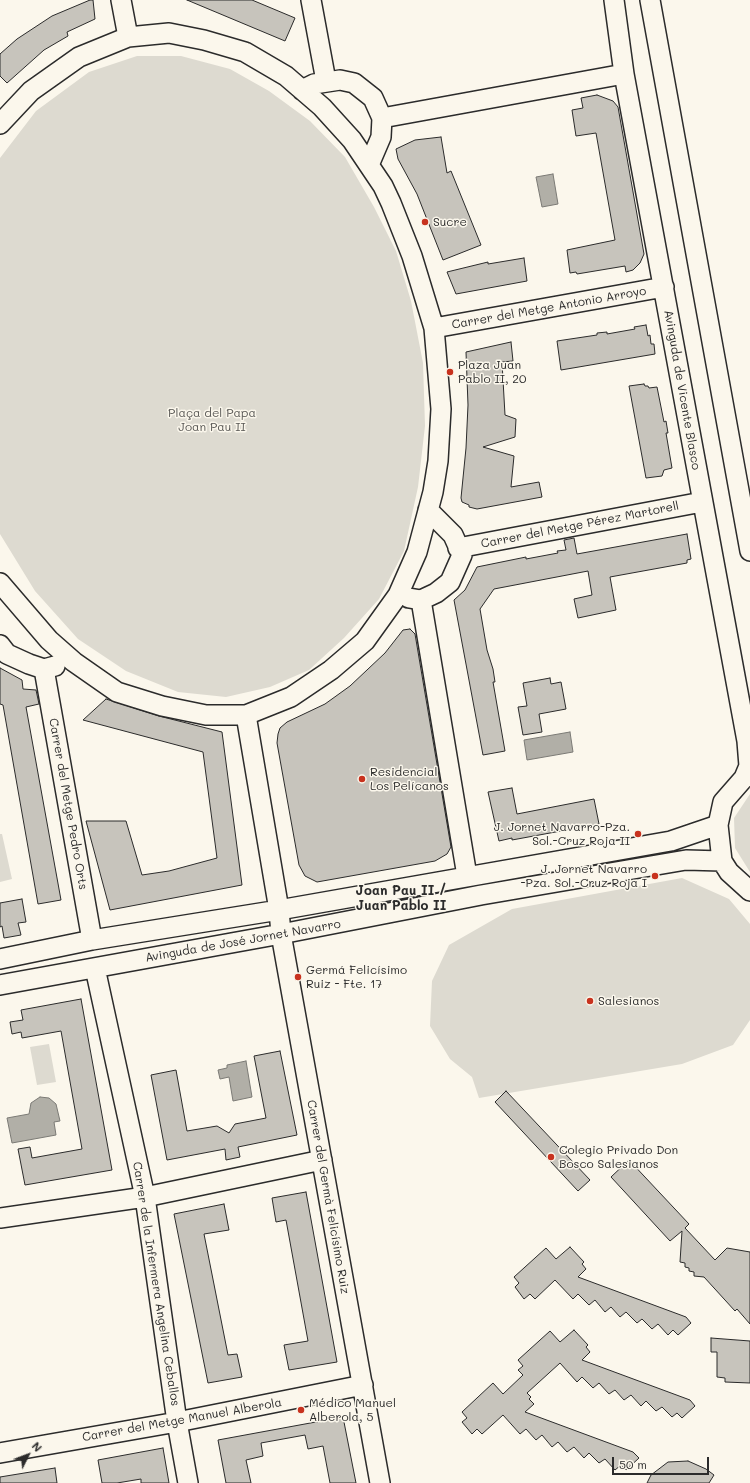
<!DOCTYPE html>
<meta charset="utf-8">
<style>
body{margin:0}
#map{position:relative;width:750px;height:1483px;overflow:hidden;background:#fbf7ec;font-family:Mali,sans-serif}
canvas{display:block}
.north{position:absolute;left:8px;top:1435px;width:40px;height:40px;-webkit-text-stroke:3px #fbf7ec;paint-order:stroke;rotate:48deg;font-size:11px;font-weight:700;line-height:16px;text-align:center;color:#2b2b2b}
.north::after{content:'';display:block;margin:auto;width:14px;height:18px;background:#2b2b2b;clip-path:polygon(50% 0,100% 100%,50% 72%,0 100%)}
.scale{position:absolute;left:612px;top:1457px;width:97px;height:18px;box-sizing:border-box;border:2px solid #2b2b2b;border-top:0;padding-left:5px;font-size:12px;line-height:14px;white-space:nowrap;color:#2b2b2b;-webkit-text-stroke:3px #fbf7ec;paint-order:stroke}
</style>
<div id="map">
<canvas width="750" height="1483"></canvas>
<div class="north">N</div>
<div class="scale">50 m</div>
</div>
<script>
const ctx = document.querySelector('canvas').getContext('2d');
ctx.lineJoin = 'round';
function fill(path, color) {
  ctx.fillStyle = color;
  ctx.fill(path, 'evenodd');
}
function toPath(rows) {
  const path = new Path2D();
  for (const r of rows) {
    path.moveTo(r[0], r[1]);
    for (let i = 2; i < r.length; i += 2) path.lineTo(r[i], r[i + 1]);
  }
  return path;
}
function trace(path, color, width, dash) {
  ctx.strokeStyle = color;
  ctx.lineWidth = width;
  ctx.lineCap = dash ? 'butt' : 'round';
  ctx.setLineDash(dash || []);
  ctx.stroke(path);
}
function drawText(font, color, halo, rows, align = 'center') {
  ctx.font = font + ' Mali,sans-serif';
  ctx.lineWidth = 3;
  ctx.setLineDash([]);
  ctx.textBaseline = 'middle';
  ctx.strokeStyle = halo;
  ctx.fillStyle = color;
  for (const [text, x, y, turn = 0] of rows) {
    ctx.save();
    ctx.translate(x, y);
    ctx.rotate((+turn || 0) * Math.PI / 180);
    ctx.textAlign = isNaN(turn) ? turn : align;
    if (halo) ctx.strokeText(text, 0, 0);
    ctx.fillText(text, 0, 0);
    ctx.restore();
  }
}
fill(toPath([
 [137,56,181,56,230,69,269,91,310,121,345,157,374,207,396,251,411,301,423,363,425,426,418,487,404,551,379,599,344,638,309,670,270,687,226,697,178,692,126,671,78,639,35,591,0,534,0,158,36,111,89,72],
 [750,794,750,872,735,848,734,818],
 [0,834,2,834,12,879,0,882],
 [682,878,729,899,750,924,750,1020,733,1045,682,1064,479,1098,472,1077,450,1059,430,1026,432,981,449,945,512,909],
 [49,1044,56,1082,37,1085,30,1047]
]), '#dddad0');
const water = toPath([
 [553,174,558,204,542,207,536,177,553,174],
 [570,732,573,752,527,760,524,740,570,732],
 [246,1061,252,1097,233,1101,229,1077,220,1079,218,1070,227,1068,227,1065,246,1061],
 [40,1097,49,1098,56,1104,60,1121,54,1122,56,1135,12,1143,7,1118,29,1114,31,1103,40,1097]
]);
fill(water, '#b1afa7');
trace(water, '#7b7a75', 1);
const building = toPath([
 [90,0,93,0,95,19,67,32,68,36,44,50,7,83,0,76,0,54,17,39,52,16,90,0],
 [187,0,252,0,295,18,285,41,187,0],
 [597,95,613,101,618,107,644,254,640,263,633,270,626,272,625,266,577,274,576,272,570,273,567,250,615,240,596,133,576,136,572,110,583,108,581,98,597,95],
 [441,137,447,173,451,171,481,245,443,260,417,194,398,159,396,149,415,140,441,137],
 [524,258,527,281,456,294,447,272,488,262,488,264,524,258],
 [646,325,648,336,650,335,651,344,654,344,655,354,561,370,557,341,597,335,597,333,607,332,607,334,635,329,634,327,646,325],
 [511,342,513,361,502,362,505,415,516,419,515,437,483,447,514,456,511,487,539,482,542,497,477,509,469,507,469,505,462,502,461,498,466,448,468,405,466,352,511,342],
 [644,384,645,386,648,386,649,388,657,387,664,422,666,421,668,433,666,433,672,468,664,470,662,476,646,478,629,386,644,384],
 [687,534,691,559,687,560,687,563,610,577,616,610,578,618,574,599,592,595,588,571,494,589,480,609,487,650,493,669,495,682,493,682,505,751,483,755,454,600,465,590,477,567,526,557,526,559,558,553,557,551,566,550,564,540,574,538,577,554,687,534],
 [410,629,415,634,451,847,447,854,435,861,317,882,305,876,299,865,277,743,278,734,280,728,287,722,325,704,350,686,385,653,403,630,410,629],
 [0,668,22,680,23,689,36,690,39,704,26,707,61,900,38,904,3,705,0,704,0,668],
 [550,678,551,684,561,682,566,709,539,714,542,732,523,735,518,707,527,706,523,683,550,678],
 [106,699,159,716,222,732,242,885,110,910,86,821,126,821,142,875,169,871,217,858,203,752,83,720,106,699],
 [512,788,517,814,594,799,599,824,512,840,512,838,499,841,488,792,512,788],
 [22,899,26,922,18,923,21,935,4,938,2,926,0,927,0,903,22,899],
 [81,999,112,1170,25,1185,18,1149,30,1147,32,1158,82,1149,61,1031,22,1038,21,1032,12,1034,10,1022,23,1020,21,1010,81,999],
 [280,1051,297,1135,238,1147,240,1157,226,1160,225,1149,167,1160,151,1075,176,1070,187,1131,217,1126,229,1133,235,1124,266,1118,254,1056,280,1051],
 [506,1091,590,1180,578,1191,495,1102,506,1091],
 [629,1160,689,1224,685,1228,715,1260,727,1248,750,1252,750,1324,737,1309,735,1311,704,1277,694,1276,694,1272,689,1271,689,1268,685,1267,685,1263,680,1262,682,1231,670,1241,611,1177,629,1160],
 [306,1192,337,1362,289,1370,284,1345,308,1341,286,1220,276,1222,272,1198,306,1192],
 [224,1204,229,1230,204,1234,228,1355,237,1354,242,1377,208,1383,174,1214,224,1204],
 [570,1247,584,1262,582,1264,586,1269,578,1277,686,1317,691,1323,678,1335,673,1330,668,1335,658,1324,652,1329,642,1319,637,1323,626,1312,620,1317,611,1307,605,1312,595,1300,589,1305,578,1294,573,1299,555,1280,535,1299,530,1294,524,1299,515,1287,519,1283,514,1277,546,1248,556,1259,570,1247],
 [574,1330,588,1345,586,1347,590,1352,582,1360,690,1400,695,1406,682,1418,677,1413,672,1417,662,1407,656,1411,646,1401,641,1406,631,1395,624,1400,615,1390,609,1394,599,1383,593,1388,582,1377,577,1382,560,1363,527,1393,531,1397,529,1399,534,1404,525,1412,633,1452,639,1458,626,1470,621,1465,615,1470,605,1459,599,1463,589,1453,584,1458,574,1447,567,1452,558,1442,552,1447,542,1435,536,1440,526,1429,520,1434,503,1415,482,1434,477,1429,472,1434,462,1422,467,1418,462,1412,493,1383,503,1394,523,1375,518,1370,523,1366,518,1360,550,1331,560,1342,574,1330],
 [711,1338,750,1341,750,1383,725,1382,725,1378,717,1377,717,1352,711,1352,711,1338],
 [343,1417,356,1483,330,1483,323,1446,308,1449,305,1435,261,1443,263,1456,246,1460,251,1483,226,1483,218,1440,343,1417],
 [163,1448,169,1483,141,1483,141,1479,117,1483,102,1483,98,1460,163,1448],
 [688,1461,706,1469,714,1475,709,1483,647,1483,651,1475,668,1462,688,1461],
 [55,1468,57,1483,0,1483,0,1477,55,1468]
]);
fill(building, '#c7c4bc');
trace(building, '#2b2b2b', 1);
const minor = toPath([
 [121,0,128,37],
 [311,0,326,81],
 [614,0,624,74,747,741,749,766,744,778],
 [650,0,750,551],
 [302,90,314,84,340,80,354,83,373,98,382,118,381,137,369,165],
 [382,118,624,74],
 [0,124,31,91,79,57,128,37,169,33,204,40,245,52,286,76,322,107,352,140,383,186,391,203,412,256,434,328,441,409,438,461,433,492,417,552,398,595,365,641,331,670,291,697,246,715,206,715,162,706,117,692,74,662,49,640,0,583],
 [434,328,664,287],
 [458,548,702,502],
 [409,598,421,600,436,593,450,582,462,555,453,535,428,510],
 [421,600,467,876],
 [0,645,7,654,29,664,44,669,55,666],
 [44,669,92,940],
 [246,715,279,910,281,934,380,1483],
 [750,776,744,778,723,802,718,825,722,861,729,872,750,891],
 [0,959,92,940,279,910,671,841,718,825],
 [95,968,145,1197,177,1422,188,1483],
 [0,985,281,934,481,895,686,860,722,861],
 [0,1218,145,1197,322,1160],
 [0,1453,177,1422,363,1385]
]);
trace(minor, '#2b2b2b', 22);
trace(minor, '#fbf7ec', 19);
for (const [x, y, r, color] of [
 [425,222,4,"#c8321e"],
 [450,372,4,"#c8321e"],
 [362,779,4,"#c8321e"],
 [638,834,4,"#c8321e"],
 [655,876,4,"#c8321e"],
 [298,977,4,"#c8321e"],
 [590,1001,4,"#c8321e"],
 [551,1157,4,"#c8321e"],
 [301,1410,4,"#c8321e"]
]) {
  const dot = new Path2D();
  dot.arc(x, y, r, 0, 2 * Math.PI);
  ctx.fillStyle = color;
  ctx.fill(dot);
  trace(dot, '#fbf7ec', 1.5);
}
drawText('12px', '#2b2b2b', '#fbf7ec', [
 ["Sucre",433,222],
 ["Plaza Juan",458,365],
 ["Pablo II, 20",458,379],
 ["Residencial",370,772],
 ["Los Pelícanos",370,786],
 ["J. Jornet Navarro-Pza.",630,827,"right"],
 ["Sol.-Cruz Roja II",630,841,"right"],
 ["J. Jornet Navarro",647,869,"right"],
 ["-Pza. Sol.-Cruz Roja I",647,883,"right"],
 ["Germá Felicísimo",306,970],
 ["Ruiz - Fte. 17",306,984],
 ["Salesianos",598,1001],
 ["Colegio Privado Don",559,1150],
 ["Bosco Salesianos",559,1164],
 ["Médico Manuel",309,1403],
 ["Alberola, 5",309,1417]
], 'left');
drawText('12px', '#2b2b2b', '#fbf7ec', [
 ["Carrer del Metge Antonio Arroyo",549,308,-10],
 ["Avinguda de Vicente Blasco",682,390,80],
 ["Carrer del Metge Pérez Martorell",580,525,-11],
 ["Carrer del Metge Pedro Orts",68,804,80],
 ["Avinguda de José Jornet Navarro",243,941,-10],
 ["Carrer del Germà Felicísimo Ruiz",328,1197,80],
 ["Carrer de la Infermera Angelina Ceballos",156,1284,81],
 ["Carrer del Metge Manuel Alberola",182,1420,-10]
]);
drawText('12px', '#585754', '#fbf7ec', [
 ["Plaça del Papa",212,413],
 ["Joan Pau II",212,427]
]);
drawText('bold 13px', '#2b2b2b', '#fbf7ec', [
 ["Joan Pau II /",401,891],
 ["Juan Pablo II",401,906]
]);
</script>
